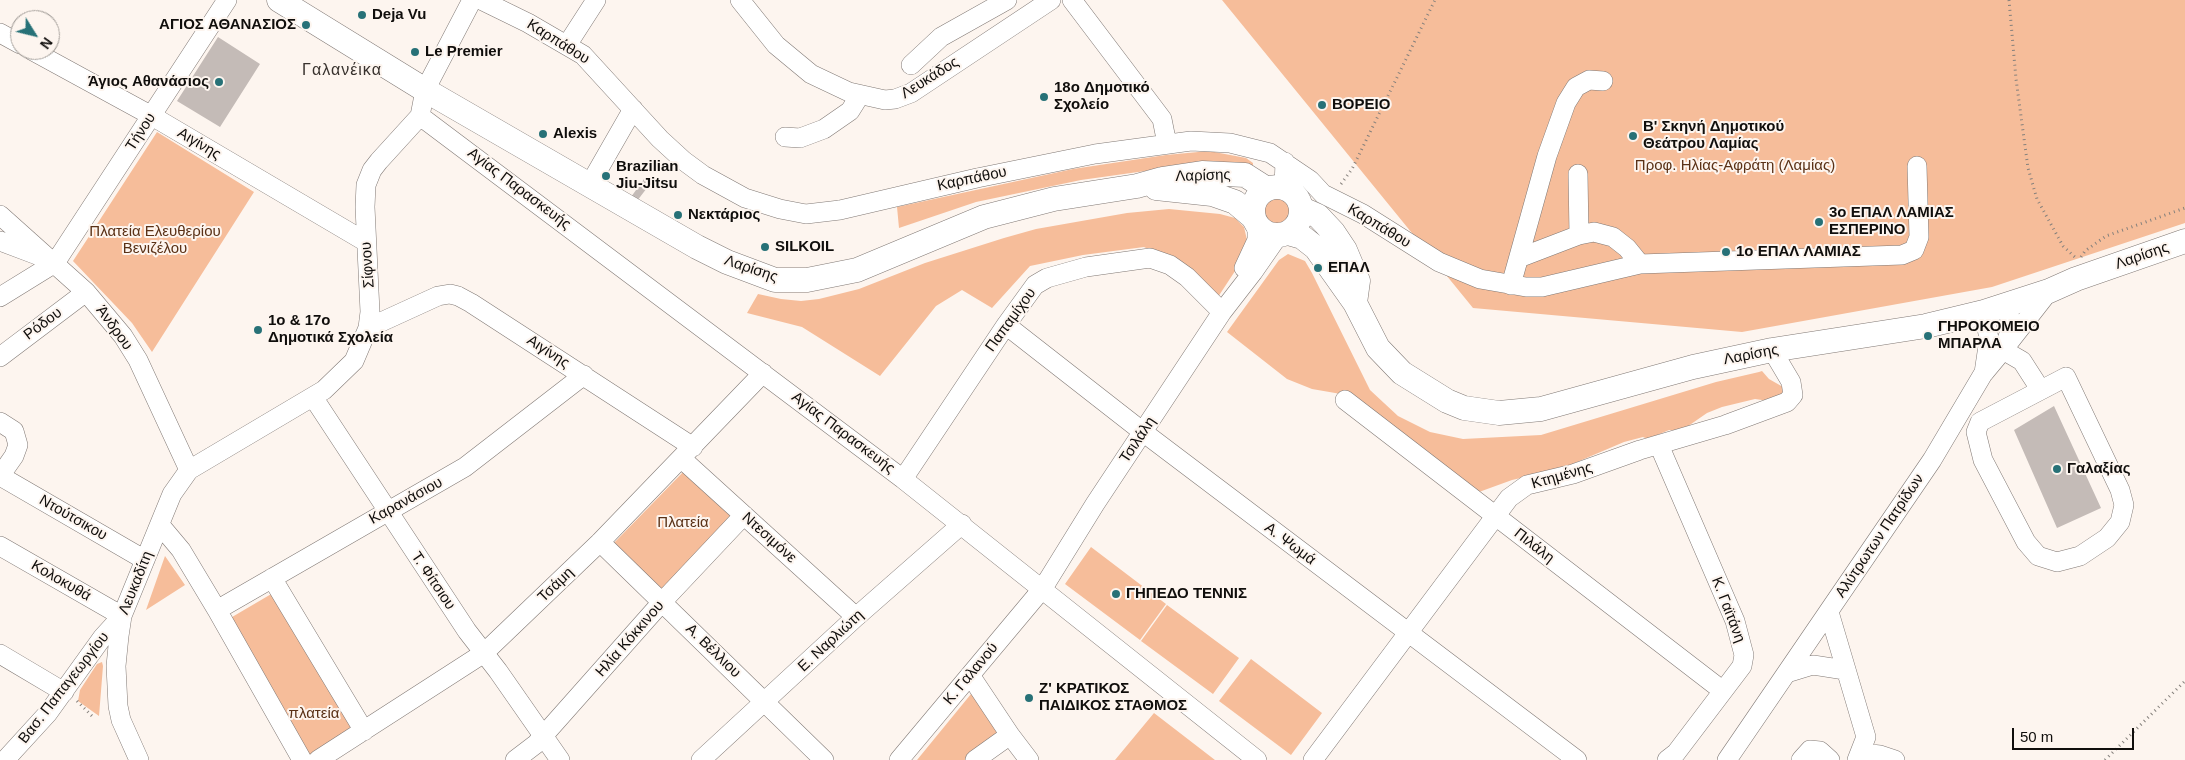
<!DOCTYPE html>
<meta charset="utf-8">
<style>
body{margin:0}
#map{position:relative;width:2185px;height:760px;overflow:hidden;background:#fdf5ef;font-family:Arial,sans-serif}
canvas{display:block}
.north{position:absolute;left:10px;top:10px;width:50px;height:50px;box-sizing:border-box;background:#fdf5ef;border:1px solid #9e9994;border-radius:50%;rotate:126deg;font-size:14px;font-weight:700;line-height:20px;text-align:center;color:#100e0c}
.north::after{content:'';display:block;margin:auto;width:18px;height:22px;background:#277177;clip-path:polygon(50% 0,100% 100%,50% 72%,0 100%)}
.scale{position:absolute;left:2012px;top:728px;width:122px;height:22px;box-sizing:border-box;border:2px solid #100e0c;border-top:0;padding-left:6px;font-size:15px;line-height:18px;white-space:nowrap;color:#100e0c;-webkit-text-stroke:4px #fdf5ef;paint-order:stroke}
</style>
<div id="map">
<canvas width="2185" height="760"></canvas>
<div class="north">N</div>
<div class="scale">50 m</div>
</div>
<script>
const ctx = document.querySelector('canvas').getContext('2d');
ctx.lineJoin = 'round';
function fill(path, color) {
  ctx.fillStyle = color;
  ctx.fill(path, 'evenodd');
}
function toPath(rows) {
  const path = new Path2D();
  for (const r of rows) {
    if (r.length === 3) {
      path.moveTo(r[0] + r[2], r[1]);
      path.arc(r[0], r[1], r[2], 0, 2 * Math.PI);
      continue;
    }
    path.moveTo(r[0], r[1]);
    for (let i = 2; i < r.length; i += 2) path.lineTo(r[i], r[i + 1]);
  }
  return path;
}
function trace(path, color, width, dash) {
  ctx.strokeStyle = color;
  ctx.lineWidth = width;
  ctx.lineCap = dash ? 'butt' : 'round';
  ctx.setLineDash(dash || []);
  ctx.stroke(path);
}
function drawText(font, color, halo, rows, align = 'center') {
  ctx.font = font + ' Arial,sans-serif';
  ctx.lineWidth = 4;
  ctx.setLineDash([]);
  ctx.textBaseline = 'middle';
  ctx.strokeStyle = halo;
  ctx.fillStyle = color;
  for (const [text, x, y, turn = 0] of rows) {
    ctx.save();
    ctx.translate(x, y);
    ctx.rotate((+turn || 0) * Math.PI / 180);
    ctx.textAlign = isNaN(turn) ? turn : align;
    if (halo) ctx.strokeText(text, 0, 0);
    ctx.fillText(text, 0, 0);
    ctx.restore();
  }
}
fill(toPath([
 [1222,0,2185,0,2185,223,1992,287,1742,332,1473,308],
 [157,132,254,192,152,352,132,323,73,261],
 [1209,151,1246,158,1253,163,1253,166,1188,165,1081,180,976,202,899,228,897,207,1073,169,1166,155],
 [1278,211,18],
 [1169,209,1220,214,1235,218,1244,227,1247,240,1239,265,1218,297,1183,266,1144,247,1083,255,1030,266,992,308,962,290,936,306,880,376,802,327,747,313,758,294,781,299,801,301,819,299,859,289,925,263,1004,238,1036,229,1127,213],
 [1288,254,1305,261,1312,273,1370,390,1398,416,1430,432,1463,439,1541,435,1716,382,1759,372,1762,371,1769,379,1783,387,1785,394,1776,402,1755,399,1722,407,1707,413,1681,431,1669,430,1648,439,1643,437,1624,442,1563,468,1512,480,1479,492,1341,394,1312,389,1287,379,1227,332,1279,260],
 [687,468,737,518,664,595,612,545],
 [1091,547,1166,604,1140,640,1065,584],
 [165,556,185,585,146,610],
 [273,593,354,728,308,757,227,620],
 [1167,605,1239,658,1213,694,1141,641],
 [1251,659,1322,713,1291,755,1219,701],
 [102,662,103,666,99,716,78,701,80,690,97,664],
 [977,693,1000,726,997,739,967,760,917,760,971,694],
 [1154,713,1215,760,1115,760]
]), '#f6bd9a');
fill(toPath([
 [218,37,260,64,220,127,177,101],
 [644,179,650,184,637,201,631,197],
 [2054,406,2101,508,2057,528,2014,430]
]), '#c4bbb7');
const minor = toPath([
 [481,0,528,23,583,55,660,139,684,161,703,175,745,198,780,209,806,214,840,210,977,178,1095,154,1191,141,1230,143,1270,153,1310,180,1323,194,1363,214,1439,262,1480,279,1526,287,1542,287,1640,264,1902,255,1914,250,1919,237,1917,166],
 [740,0,776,45,811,74,849,92,885,100,895,99,911,93,1051,0],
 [1072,0,1162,119,1167,144],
 [0,33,20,44],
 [567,45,596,0],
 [31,50,152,116,366,242],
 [911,65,941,37,1007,0],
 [420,116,903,479,1257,760],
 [785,137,800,138,824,129,850,111,860,95],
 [1578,174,1579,235],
 [590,184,633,109],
 [1284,187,1285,162],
 [0,215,86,292,123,336,138,360,189,470],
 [0,241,37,255],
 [1519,258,1579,235,1594,232,1613,237,1627,248,1640,264],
 [1244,268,1257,240,1257,225],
 [1511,285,1547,156,1566,103,1576,87,1589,80,1603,81],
 [0,297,55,263,227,0],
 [1006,325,1143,432,1577,760],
 [368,328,438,296,450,294,458,296,471,303,693,447],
 [0,357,86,292],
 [1984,373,1989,339,1984,312],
 [2066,377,2120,490,2124,505,2120,522,2107,538,2080,556,2057,562,2038,556,2026,542,1983,460,1976,432,1980,422,2066,377],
 [2040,389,2022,361,2003,350,2049,291],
 [313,397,467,631,498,671,560,760],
 [1345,400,1723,691],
 [0,422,14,431,18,445,14,456,0,476],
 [1659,445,1735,621,1744,655,1742,666,1676,753,1667,760],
 [682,459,856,617],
 [0,476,145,560],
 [903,479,1006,325,1035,285,1047,278,1086,267,1150,258,1170,265,1187,277,1222,312],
 [160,525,181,550,217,610,302,760],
 [600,542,824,760],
 [0,546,122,616],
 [272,578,364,731],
 [217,610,465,467,584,375],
 [1829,612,1866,737,1857,760],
 [0,654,64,692],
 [1787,673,1813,665,1845,670],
 [970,675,1010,735],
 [1861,753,1880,755,1895,760],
 [5,760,48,713,102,638,122,616],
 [139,760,121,720,118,706,116,666,119,636,122,616,172,494,189,470,324,390,354,361,368,328,370,312,365,207,366,185,372,170,379,161,420,116,425,90,472,0],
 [318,760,484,653,600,542,763,373],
 [515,760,536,744,662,602,744,515],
 [701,760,856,617,962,524],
 [899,760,1043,588,1095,504,1222,312,1253,272,1278,236],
 [975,760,1010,735,1029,760],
 [1313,760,1509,498,1527,485,1573,474,1640,450,1725,425,1787,402,1793,395,1791,382,1772,350],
 [1727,760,1932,460,1983,374,2003,350,2011,329,2008,304],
 [1801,760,1810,750,1820,751,1830,760]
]);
const major = toPath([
 [279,0,425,90,697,247,727,262,775,280,807,280,857,270,984,217,1054,199,1137,186,1162,179,1202,173,1245,175,1267,189],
 [1277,211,24],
 [1156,188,1212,194,1235,202,1254,218],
 [1302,209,1318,216,1333,232,1345,250,1358,281,1355,303],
 [1288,233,1302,237,1316,248,1355,303,1378,348,1402,373,1447,401,1464,408,1499,413,1541,409,1693,367,1772,350,1926,326,1984,312,2049,291,2076,279,2185,241]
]);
trace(minor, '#817975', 20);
trace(major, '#817975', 25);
trace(toPath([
 [2009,0,2016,79,2028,168,2037,199,2063,246,2077,259],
 [1341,184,1352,169,1435,0],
 [2081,257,2085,251,2106,236,2185,208],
 [77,701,92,716],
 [2105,760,2185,681]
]), '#85807c', 3, [1, 4]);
trace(minor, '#fff', 19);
trace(major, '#fff', 24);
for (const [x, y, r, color] of [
 [362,15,5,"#277177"],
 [306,25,5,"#277177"],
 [415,52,5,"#277177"],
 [219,82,5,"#277177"],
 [1044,97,5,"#277177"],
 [1322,105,5,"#277177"],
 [543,134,5,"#277177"],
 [1633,136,5,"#277177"],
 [606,176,5,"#277177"],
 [678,215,5,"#277177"],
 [1819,222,5,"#277177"],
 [765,247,5,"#277177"],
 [1726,252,5,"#277177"],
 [1318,268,5,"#277177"],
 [258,330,5,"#277177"],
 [1928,336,5,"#277177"],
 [2057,469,5,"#277177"],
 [1116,594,5,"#277177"],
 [1029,698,5,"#277177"]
]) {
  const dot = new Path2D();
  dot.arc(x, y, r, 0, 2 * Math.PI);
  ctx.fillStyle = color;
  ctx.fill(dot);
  trace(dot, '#fdf5ef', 2);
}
drawText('bold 15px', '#100e0c', '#fdf5ef', [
 ["Deja Vu",372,15],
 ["ΑΓΙΟΣ ΑΘΑΝΑΣΙΟΣ",296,25,"right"],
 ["Le Premier",425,52],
 ["Άγιος Αθανάσιος",209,82,"right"],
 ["18ο Δημοτικό",1054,88],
 ["Σχολείο",1054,105],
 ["ΒΟΡΕΙΟ",1332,105],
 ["Β' Σκηνή Δημοτικού",1643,127],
 ["Θεάτρου Λαμίας",1643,144],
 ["Alexis",553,134],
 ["Brazilian",616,167],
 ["Jiu-Jitsu",616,184],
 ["3ο ΕΠΑΛ ΛΑΜΙΑΣ",1829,213],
 ["ΕΣΠΕΡΙΝΟ",1829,230],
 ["Νεκτάριος",688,215],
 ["SILKOIL",775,247],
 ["1ο ΕΠΑΛ ΛΑΜΙΑΣ",1736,252],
 ["ΕΠΑΛ",1328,268],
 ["1ο & 17ο",268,321],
 ["Δημοτικά Σχολεία",268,338],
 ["ΓΗΡΟΚΟΜΕΙΟ",1938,327],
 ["ΜΠΑΡΛΑ",1938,344],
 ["Γαλαξίας",2067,469],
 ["ΓΗΠΕΔΟ ΤΕΝΝΙΣ",1126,594],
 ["Ζ' ΚΡΑΤΙΚΟΣ",1039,689],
 ["ΠΑΙΔΙΚΟΣ ΣΤΑΘΜΟΣ",1039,706]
], 'left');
drawText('15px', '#100e0c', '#fdf5ef', [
 ["Καρπάθου",558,42,32],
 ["Λευκάδος",930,78,-32],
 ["Τήνου",141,132,-57],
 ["Αιγίνης",199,144,31],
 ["Λαρίσης",1203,176,-2],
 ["Καρπάθου",972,179,-12],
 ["Αγίας Παρασκευής",519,189,37],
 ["Καρπάθου",1379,226,31],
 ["Λαρίσης",2142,256,-19],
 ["Σίφνου",368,265,-94],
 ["Λαρίσης",751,269,19],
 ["Παπαμίχου",1011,320,-54],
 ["Ρόδου",43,324,-37],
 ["Άνδρου",114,328,54],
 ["Αιγίνης",548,352,33],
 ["Λαρίσης",1751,355,-11],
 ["Αγίας Παρασκευής",843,433,37],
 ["Τσιλάλη",1138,440,-56],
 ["Κτημένης",1562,476,-16],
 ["Καρανάσιου",406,501,-29],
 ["Ντούτσικου",73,518,30],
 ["Αλύτρωτων Πατρίδων",1880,536,-56],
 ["Ντεσιμόνε",769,538,42],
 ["Α. Ψωμά",1290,544,37],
 ["Πιλάλη",1534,546,38],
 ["Κολοκυθά",61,581,30],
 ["Τ. Φίτσιου",433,581,56],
 ["Λευκαδίτη",136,583,-68],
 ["Τσάμη",556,585,-44],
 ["Κ. Γαϊτάνη",1728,610,69],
 ["Ηλία Κόκκινου",630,639,-49],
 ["Ε. Ναρλιώτη",831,641,-43],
 ["Α. Βέλλιου",713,651,44],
 ["Κ. Γαλανού",971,674,-50],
 ["Βασ. Παπαγεωργίου",64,688,-52]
]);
drawText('15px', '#5a3116', '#fdf5ef', [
 ["Προφ. Ηλίας-Αφράτη (Λαμίας)",1735,166],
 ["Πλατεία Ελευθερίου",155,232],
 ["Βενιζέλου",155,249],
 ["Πλατεία",683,523],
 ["πλατεία",314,714]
]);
ctx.letterSpacing = '1px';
drawText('16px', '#38322e', '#fdf5ef', [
 ["Γαλανέικα",342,71]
]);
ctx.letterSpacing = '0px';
</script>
